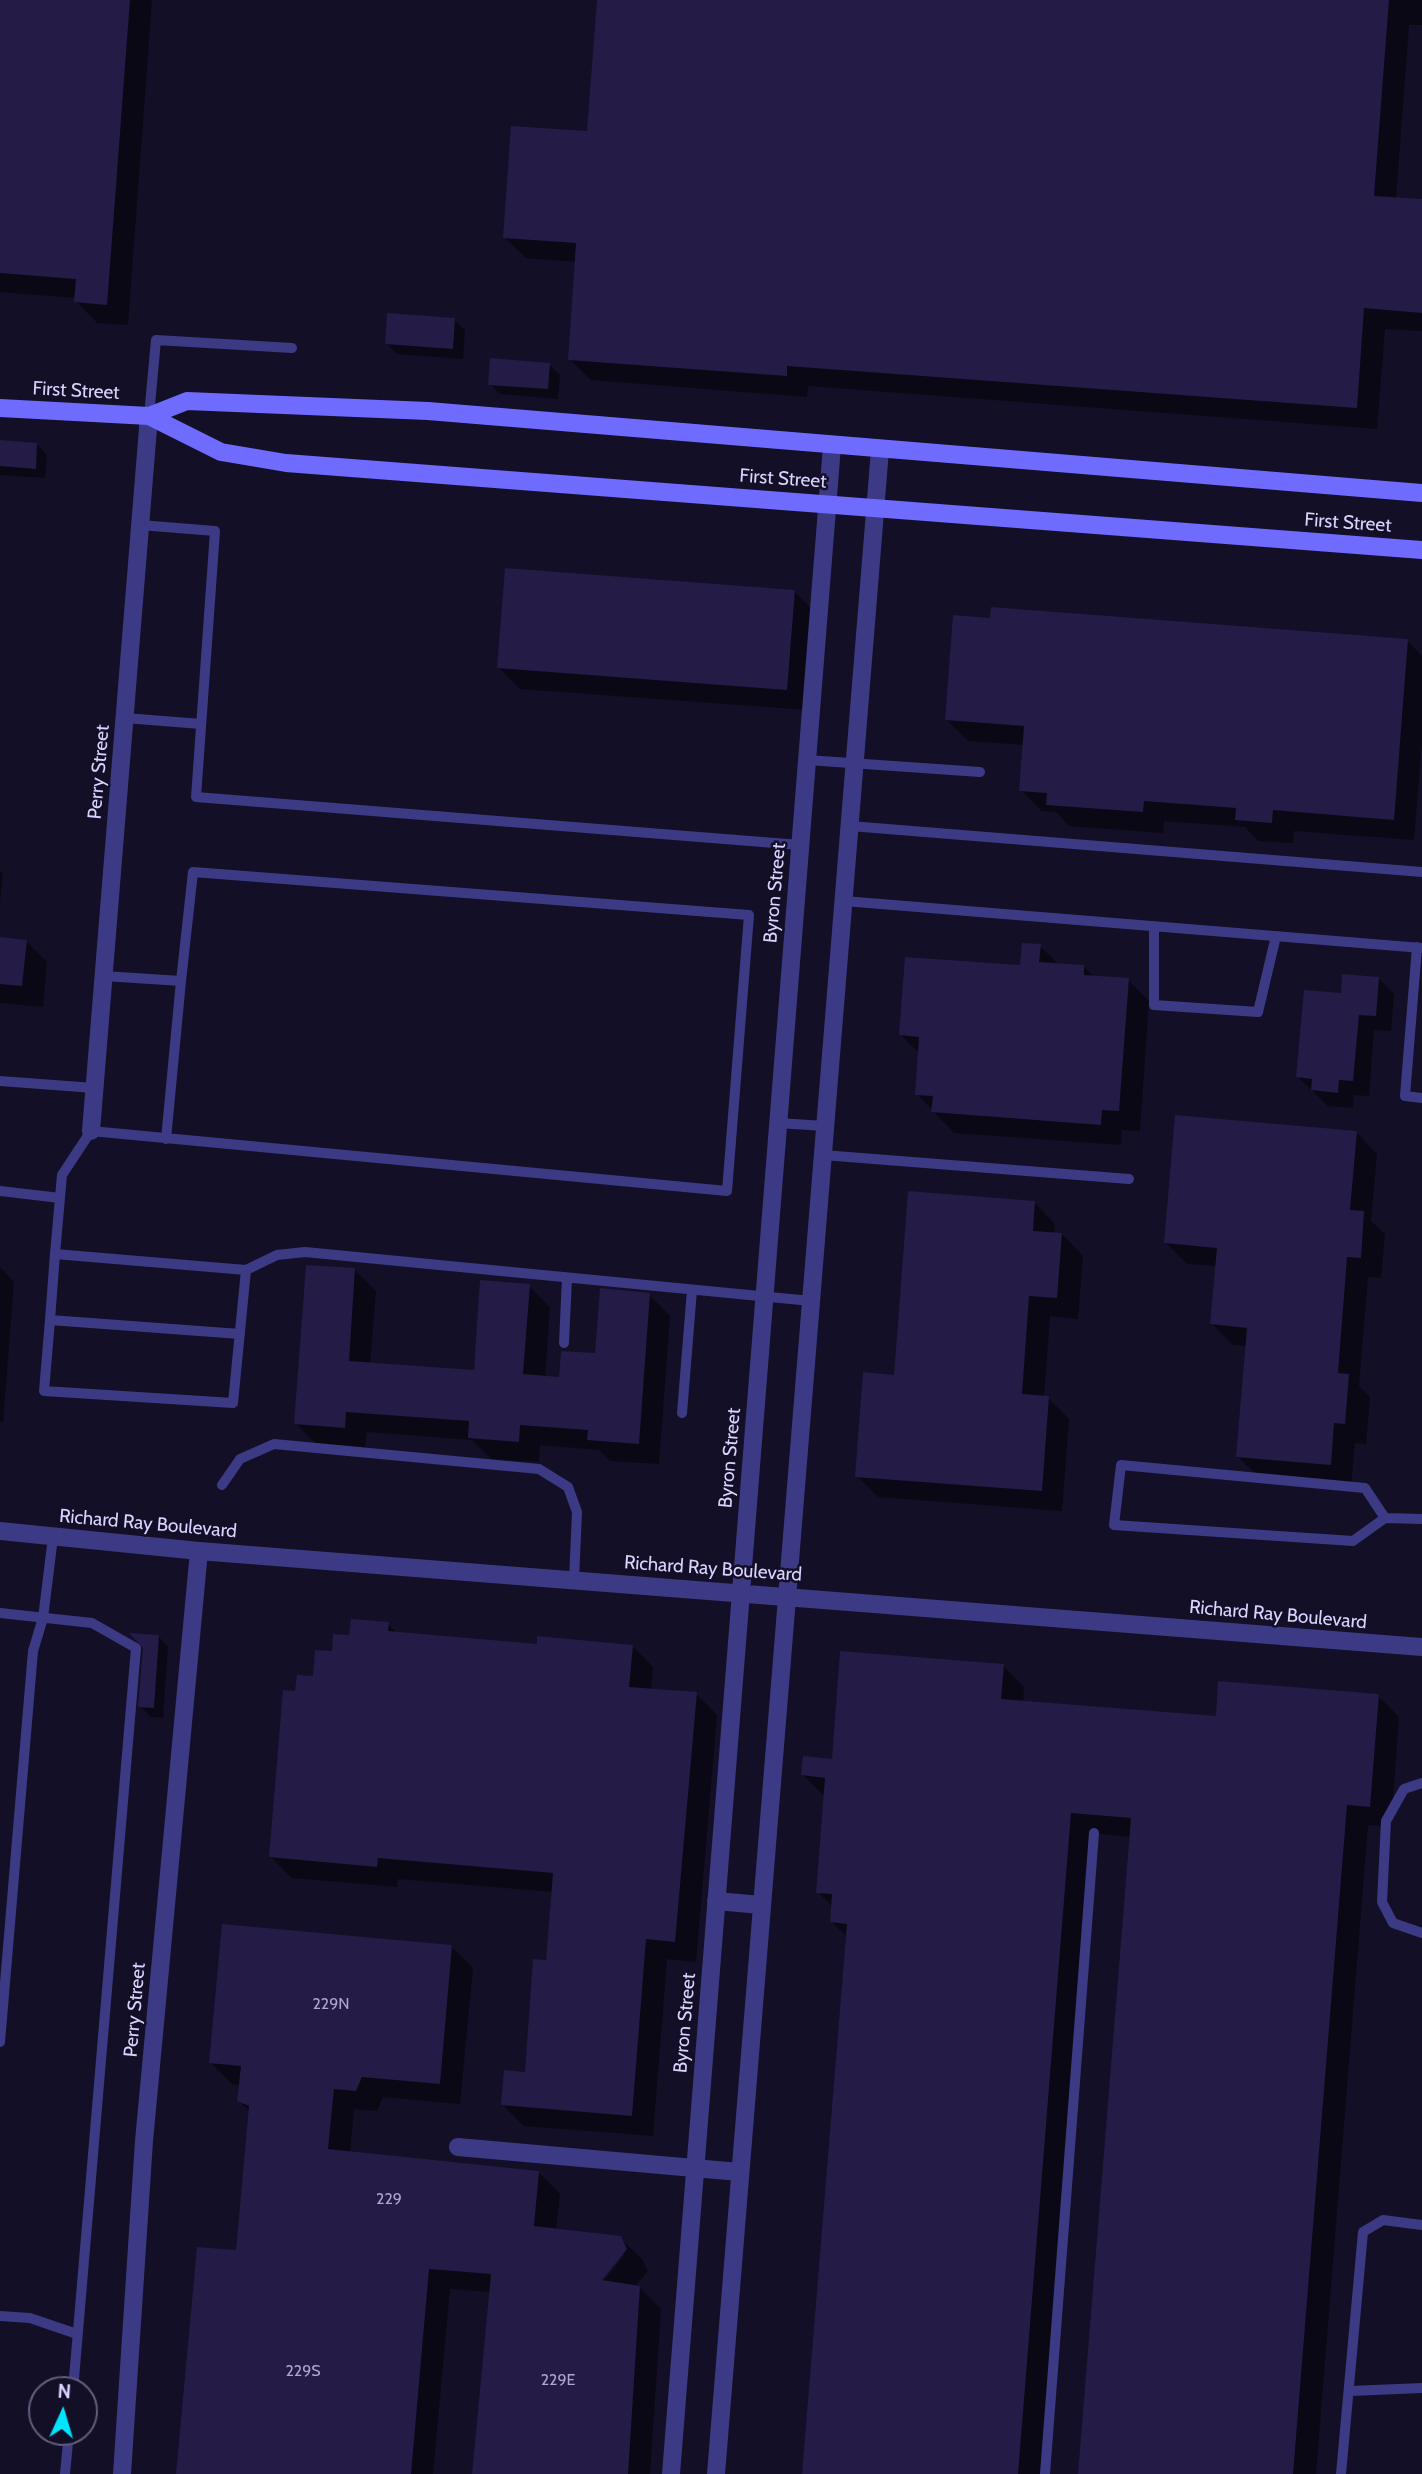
<!DOCTYPE html>
<style>
body{margin:0}
#map{position:relative;width:1422px;height:2474px;overflow:hidden;background:#130f26;font-family:Cabin,sans-serif}
canvas{display:block}
.north{position:absolute;left:28px;top:2376px;width:70px;height:70px;box-sizing:border-box;background:#130f26;border:2px solid #625e7d;border-radius:50%;rotate:4deg;font-size:19px;font-weight:700;line-height:28px;text-align:center;color:#d9d4ff}
.north::after{content:'';display:block;margin:auto;width:24px;height:32px;background:#00e5ff;clip-path:polygon(50% 0,100% 100%,50% 72%,0 100%)}
</style>
<div id="map">
<canvas width="1422" height="2474"></canvas>
<div class="north">N</div>
</div>
<script>
const ctx = document.querySelector('canvas').getContext('2d');
ctx.lineJoin = 'round';
function fill(path, color) {
  ctx.fillStyle = color;
  ctx.fill(path, 'evenodd');
}
function toPath(rows) {
  const path = new Path2D();
  for (const r of rows) {
    path.moveTo(r[0], r[1]);
    for (let i = 2; i < r.length; i += 2) path.lineTo(r[i], r[i + 1]);
  }
  return path;
}
function trace(path, color, width, dash) {
  ctx.strokeStyle = color;
  ctx.lineWidth = width;
  ctx.lineCap = dash ? 'butt' : 'round';
  ctx.setLineDash(dash || []);
  ctx.stroke(path);
}
function drawText(font, color, halo, rows, align = 'center') {
  ctx.font = font + ' Cabin,sans-serif';
  ctx.lineWidth = 5;
  ctx.setLineDash([]);
  ctx.textBaseline = 'middle';
  ctx.strokeStyle = halo;
  ctx.fillStyle = color;
  for (const [text, x, y, turn = 0] of rows) {
    ctx.save();
    ctx.translate(x, y);
    ctx.rotate((+turn || 0) * Math.PI / 180);
    ctx.textAlign = isNaN(turn) ? turn : align;
    if (halo) ctx.strokeText(text, 0, 0);
    ctx.fillText(text, 0, 0);
    ctx.restore();
  }
}
fill(toPath([
 [0,0,152,0,128,325,97,323,76,301,76,298,0,292],
 [599,0,1422,0,1422,25,1409,25,1396,199,1422,201,1422,331,1385,329,1377,429,808,386,807,397,591,380,569,359,577,262,526,258,504,237,589,133],
 [454,320,465,330,463,359,397,354,387,344],
 [549,365,560,375,558,399,500,394,490,384],
 [0,442,37,444,47,455,45,478,0,475],
 [794,591,815,612,808,710,520,689,499,668],
 [1407,641,1422,656,1422,740,1414,840,1294,831,1293,843,1258,841,1245,827,1164,821,1163,833,1069,826,1056,812,1042,811,1021,790,1024,745,968,741,946,719],
 [0,871,3,874,0,903],
 [0,939,26,941,47,962,43,1007,0,1003],
 [1040,946,1059,965,1084,967,1094,977,1128,980,1149,1001,1140,1131,1122,1130,1121,1145,954,1133,917,1094,920,1054,901,1035,1021,967],
 [1378,978,1394,994,1391,1031,1374,1030,1369,1096,1354,1095,1353,1108,1328,1106,1298,1077],
 [1356,1132,1377,1154,1371,1221,1385,1234,1381,1278,1368,1277,1359,1386,1370,1397,1366,1444,1355,1443,1351,1485,1259,1477,1237,1456,1247,1346,1233,1345,1212,1324,1217,1266,1187,1264,1166,1243],
 [1034,1202,1055,1224,1054,1234,1062,1234,1083,1256,1078,1319,1050,1316,1044,1397,1048,1398,1069,1419,1062,1511,878,1497,857,1476,895,1377],
 [0,1267,14,1282,3,1422,0,1422],
 [355,1270,376,1291,370,1365,475,1372,529,1286,550,1307,545,1377,560,1379,597,1355,649,1295,670,1316,659,1464,610,1461,599,1450,540,1445,539,1462,491,1459,472,1440,367,1432,365,1448,317,1445,296,1424],
 [388,1624,398,1634,539,1646,632,1646,653,1667,651,1690,696,1694,717,1715,696,1962,667,1959,653,2136,524,2126,503,2105,526,2074,547,1962,553,1892,398,1879,397,1887,292,1878,271,1857,297,1692,351,1637],
 [158,1636,168,1647,163,1718,151,1717,140,1706],
 [1003,1666,1024,1687,1023,1702,1217,1718,1378,1696,1399,1717,1391,1827,1368,1825,1316,2474,1080,2474,1131,1837,1092,1833,1040,2474,804,2474,847,1937,832,1922,833,1907,818,1892,825,1797,803,1775],
 [452,1947,473,1968,460,2104,383,2097,377,2111,354,2109,350,2153,539,2173,560,2194,556,2230,620,2238,642,2259,648,2271,634,2287,640,2288,661,2309,650,2474,474,2474,491,2292,450,2289,433,2474,178,2474,237,2252,250,2112,239,2101,241,2085,232,2084,211,2063],
 [621,2254,625,2254,598,2288,595,2286]
]), '#0007');
fill(toPath([
 [0,0,130,0,107,305,74,302,76,279,0,273],
 [597,0,1389,0,1374,196,1422,199,1422,313,1364,308,1357,408,787,366,787,376,568,360,576,243,503,238,511,126,587,131],
 [387,313,455,318,453,349,385,344],
 [490,358,550,363,548,389,488,385],
 [0,440,37,443,36,469,0,466],
 [505,568,795,590,787,690,497,668],
 [991,607,1408,639,1394,820,1273,810,1272,823,1235,820,1236,808,1144,801,1143,812,1046,805,1047,793,1019,791,1024,726,945,720,953,615,990,618],
 [0,937,27,940,22,986,0,984],
 [1022,943,1041,944,1039,962,1084,965,1084,975,1129,978,1119,1111,1102,1110,1101,1125,931,1112,933,1096,915,1095,919,1037,899,1035,905,957,1020,965],
 [1342,974,1379,977,1376,1016,1359,1015,1353,1081,1339,1080,1338,1093,1311,1090,1312,1079,1296,1077,1304,990,1341,993],
 [1175,1115,1357,1131,1350,1210,1364,1211,1361,1258,1347,1257,1338,1373,1349,1374,1345,1424,1334,1423,1331,1465,1236,1457,1247,1328,1210,1324,1217,1248,1164,1243],
 [908,1191,1035,1201,1033,1231,1062,1233,1057,1298,1029,1296,1022,1394,1049,1396,1042,1491,855,1477,863,1372,894,1375],
 [306,1265,355,1268,349,1361,474,1370,480,1280,530,1284,523,1374,559,1377,561,1351,595,1353,600,1288,650,1293,639,1444,587,1440,588,1430,520,1425,519,1442,468,1438,469,1421,346,1412,345,1428,294,1424],
 [351,1619,389,1622,388,1631,537,1644,537,1636,633,1645,629,1687,697,1692,675,1942,646,1939,632,2116,501,2105,504,2070,525,2072,533,1959,546,1960,553,1873,378,1858,377,1867,269,1857,283,1690,295,1691,297,1675,313,1676,315,1650,332,1651,333,1634,349,1635],
 [129,1633,159,1635,154,1708,138,1707,143,1648],
 [840,1651,1004,1664,1001,1699,1216,1716,1218,1681,1379,1694,1370,1807,1347,1805,1293,2474,1078,2474,1131,1818,1071,1813,1018,2474,802,2474,847,1924,830,1922,832,1894,816,1893,825,1778,801,1775,803,1756,832,1759],
 [222,1924,452,1945,440,2084,362,2077,356,2091,334,2089,328,2149,539,2171,534,2226,621,2236,627,2249,602,2280,640,2286,628,2474,472,2474,491,2274,429,2269,411,2474,176,2474,197,2247,236,2250,249,2106,237,2101,241,2066,209,2063]
]), '#241b47');
trace(toPath([
 [149,416,156,340,292,348],
 [140,525,215,531,196,797,800,845],
 [125,718,201,724],
 [807,760,980,772],
 [850,826,1422,872],
 [844,901,1422,948],
 [1154,926,1154,1005,1258,1012,1276,936],
 [1417,947,1405,1096,1422,1098],
 [0,1081,94,1088],
 [778,1123,825,1126],
 [166,1139,181,981],
 [823,1155,1129,1179],
 [0,1191,60,1198],
 [55,1254,246,1270,233,1403,44,1391,50,1320,55,1254,62,1175,91,1131,727,1191,749,915,193,872,181,981,104,976],
 [246,1270,277,1255,305,1252,811,1301],
 [50,1320,240,1334],
 [564,1343,567,1278],
 [682,1413,692,1290],
 [222,1485,240,1459,274,1444,539,1469,568,1487,577,1512,574,1580],
 [1385,1518,1365,1488,1121,1465,1114,1525,1353,1541,1385,1518,1422,1519],
 [0,1613,92,1623,136,1648,73,2390],
 [1422,1783,1404,1789,1386,1821,1382,1902,1393,1923,1422,1933],
 [0,2042,33,1651,43,1618,53,1537],
 [0,2316,30,2318,77,2334],
 [1350,2391,1422,2388],
 [65,2474,69,2432],
 [1045,2474,1094,1833],
 [1341,2474,1363,2232,1383,2220,1422,2225]
]), '#3d3a85', 10);
trace(toPath([
 [91,1131,149,416],
 [0,1531,199,1551,1422,1647],
 [716,1901,761,1905],
 [458,2147,739,2172],
 [122,2474,144,2141,199,1551],
 [671,2474,832,446],
 [716,2474,880,450]
]), '#3d3a85', 18);
trace(toPath([
 [0,408,149,416,221,452,286,463,1422,550],
 [149,416,187,401,428,411,1422,493]
]), '#6f6bff', 18);
drawText('16px', '#aca6d1', null, [
 ["229N",331,2004],
 ["229",389,2199],
 ["229S",303,2371],
 ["229E",558,2380]
]);
drawText('19px', '#d9d4ff', '#130f26', [
 ["First Street",76,391,3],
 ["First Street",783,479,4],
 ["First Street",1348,523,4],
 ["Perry Street",99,772,-85],
 ["Byron Street",775,893,-85],
 ["Byron Street",730,1458,-85],
 ["Richard Ray Boulevard",148,1524,5],
 ["Richard Ray Boulevard",713,1569,4],
 ["Richard Ray Boulevard",1278,1615,5],
 ["Perry Street",135,2010,-85],
 ["Byron Street",685,2023,-85]
]);
</script>
